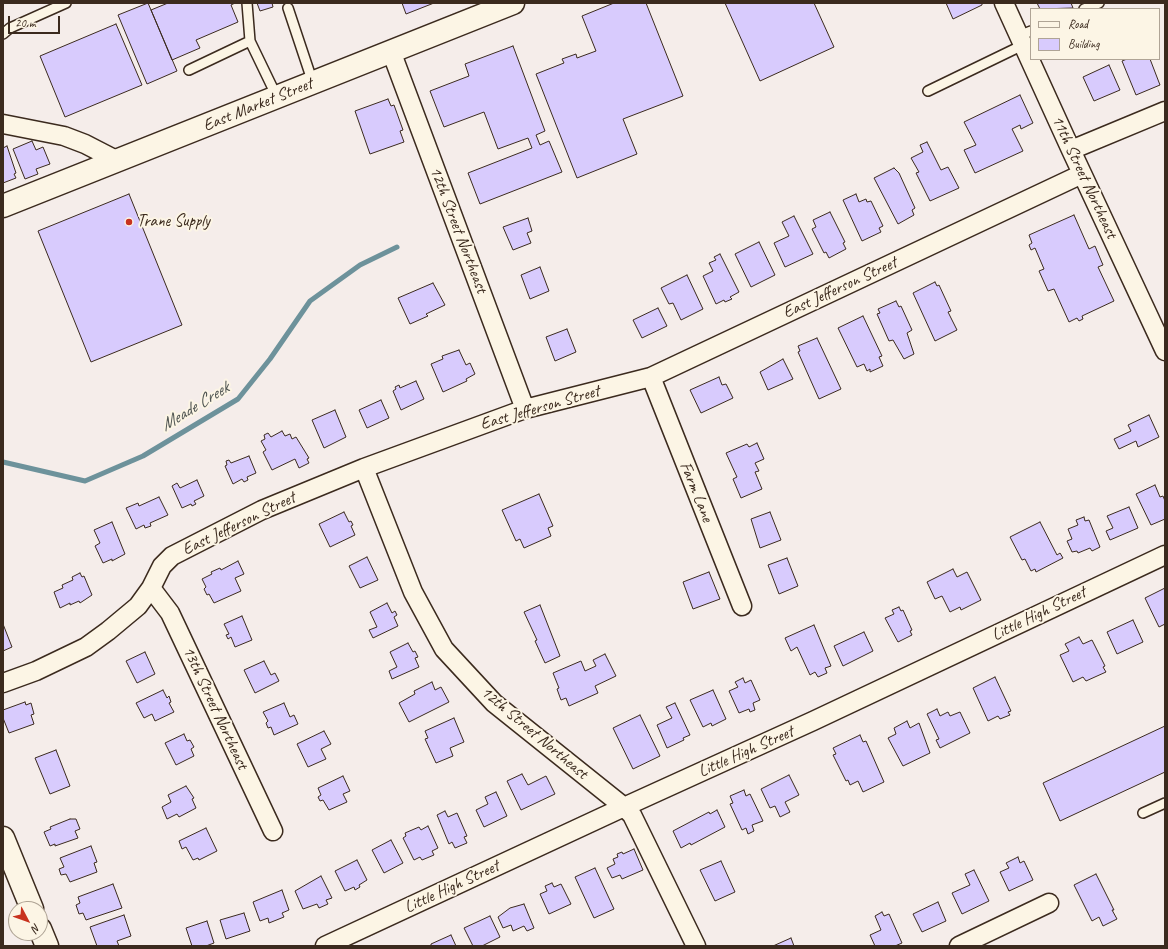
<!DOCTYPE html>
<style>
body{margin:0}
#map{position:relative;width:1168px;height:949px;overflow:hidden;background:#f5edea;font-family:Caveat,sans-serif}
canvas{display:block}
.frame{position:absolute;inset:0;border:4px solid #3b2a1e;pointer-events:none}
.legend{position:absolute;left:1030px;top:8px;width:130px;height:52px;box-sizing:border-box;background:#fcf5e5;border:1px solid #afa495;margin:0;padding:5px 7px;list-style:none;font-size:12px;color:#3b2a1e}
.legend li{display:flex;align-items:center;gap:8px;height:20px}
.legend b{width:20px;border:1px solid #afa495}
.north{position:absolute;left:8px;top:901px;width:40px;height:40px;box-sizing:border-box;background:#fcf5e5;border:1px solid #afa495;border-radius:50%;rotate:131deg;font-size:11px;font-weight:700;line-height:16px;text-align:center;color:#3b2a1e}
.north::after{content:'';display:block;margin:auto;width:14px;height:18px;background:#c8321e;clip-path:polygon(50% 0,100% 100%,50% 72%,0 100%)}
.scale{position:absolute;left:8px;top:16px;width:52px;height:18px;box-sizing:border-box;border:2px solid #3b2a1e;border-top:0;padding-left:5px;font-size:12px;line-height:14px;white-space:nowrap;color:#3b2a1e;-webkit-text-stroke:3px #fcf5e5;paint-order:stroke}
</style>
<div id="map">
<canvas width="1168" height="949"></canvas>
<div class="frame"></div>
<ul class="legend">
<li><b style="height:5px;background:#fcf5e5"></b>Road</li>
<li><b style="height:11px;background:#d8cbfd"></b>Building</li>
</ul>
<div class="north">N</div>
<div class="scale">20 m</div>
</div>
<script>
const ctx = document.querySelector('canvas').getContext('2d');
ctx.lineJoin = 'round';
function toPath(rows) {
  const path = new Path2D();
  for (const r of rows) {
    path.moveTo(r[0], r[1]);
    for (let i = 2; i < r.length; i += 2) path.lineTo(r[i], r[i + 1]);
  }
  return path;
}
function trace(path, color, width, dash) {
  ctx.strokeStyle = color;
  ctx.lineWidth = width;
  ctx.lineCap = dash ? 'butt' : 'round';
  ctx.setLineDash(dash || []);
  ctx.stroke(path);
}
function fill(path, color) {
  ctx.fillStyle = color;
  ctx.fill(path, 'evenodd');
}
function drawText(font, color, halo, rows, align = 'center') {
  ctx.font = font + ' Caveat,sans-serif';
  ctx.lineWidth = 4;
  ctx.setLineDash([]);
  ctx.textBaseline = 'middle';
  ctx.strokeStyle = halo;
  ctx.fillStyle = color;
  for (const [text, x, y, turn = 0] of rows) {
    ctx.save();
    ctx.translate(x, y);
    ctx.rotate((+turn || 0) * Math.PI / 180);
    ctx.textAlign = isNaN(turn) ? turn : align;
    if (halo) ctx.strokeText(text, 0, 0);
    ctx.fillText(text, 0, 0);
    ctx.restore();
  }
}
trace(toPath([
 [3,462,85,481,143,456,238,399,270,359,310,301,360,265,397,247]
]), '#6d929b', 5);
const building = toPath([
 [148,3,177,71,147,84,118,15,148,3],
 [168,3,235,3,231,5,238,22,196,40,200,48,172,60,151,10,168,3],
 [257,3,272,3,273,7,260,11,257,3],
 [402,3,434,3,406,14,402,3],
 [614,3,646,3,683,96,623,119,637,154,577,178,536,74,564,63,562,59,576,54,577,58,596,51,582,16,614,3],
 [725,3,814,3,834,47,760,81,725,3],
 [946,3,982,3,982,5,953,19,946,3],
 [1037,3,1071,3,1073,8,1040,9,1037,3],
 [116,24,142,85,65,117,40,56,116,24],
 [513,46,545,131,536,135,540,145,549,141,562,172,480,204,468,173,532,148,528,138,498,149,484,112,444,127,430,91,469,76,465,64,513,46],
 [1127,59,1150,59,1160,85,1136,95,1122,61,1127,59],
 [1109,65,1120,90,1094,101,1083,77,1109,65],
 [1020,95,1033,123,1021,129,1020,125,1012,129,1023,151,975,173,964,150,976,145,964,122,1020,95],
 [388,99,391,106,394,105,403,130,400,131,404,142,370,154,355,111,388,99],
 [32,141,36,150,43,147,50,164,36,169,38,174,25,179,13,149,32,141],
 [927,142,941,170,948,167,959,188,930,201,916,173,919,172,911,158,923,152,920,145,927,142],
 [7,146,16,173,14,174,16,178,3,183,3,148,7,146],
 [894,168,899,173,915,208,912,210,914,215,898,224,874,178,894,168],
 [129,194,182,325,91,362,38,231,129,194],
 [856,194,859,202,866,199,867,202,871,201,883,226,879,228,881,232,862,241,843,200,856,194],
 [830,212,845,242,843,243,846,249,829,258,826,252,824,253,812,229,816,227,813,220,830,212],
 [1074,215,1089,249,1095,246,1103,265,1098,267,1114,301,1082,316,1083,319,1079,321,1077,318,1069,322,1054,289,1048,291,1039,271,1044,269,1035,248,1031,250,1029,245,1032,243,1029,235,1074,215],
 [794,216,813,254,785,267,774,243,789,236,782,222,794,216],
 [528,218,532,231,527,233,531,243,513,250,503,227,528,218],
 [759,242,775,275,751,287,735,254,759,242],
 [720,254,739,292,730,297,732,299,725,302,724,300,716,304,703,276,713,271,709,263,716,260,714,257,720,254],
 [540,267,549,291,530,299,521,275,540,267],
 [687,275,703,309,681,320,673,303,669,304,661,288,687,275],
 [935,282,937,286,939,285,951,311,948,312,957,330,935,341,913,293,935,282],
 [433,283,445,305,426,314,428,316,410,324,398,298,433,283],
 [896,301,899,307,901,306,912,330,907,333,914,354,904,359,893,340,889,341,877,314,880,313,878,309,896,301],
 [658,308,667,326,642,338,633,320,658,308],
 [863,316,882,356,879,357,883,366,870,372,870,369,867,371,864,364,857,367,838,328,863,316],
 [567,329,576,352,555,361,546,337,567,329],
 [817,338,841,389,819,399,798,352,800,351,798,346,817,338],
 [459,350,466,365,470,363,475,374,466,379,467,381,443,392,431,364,443,359,442,356,459,350],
 [783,359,793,379,768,390,760,372,783,359],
 [719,377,722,385,726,384,733,398,701,413,690,390,719,377],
 [416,381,424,399,401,410,393,391,396,389,395,387,399,385,400,388,416,381],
 [381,400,389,418,367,428,359,410,381,400],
 [335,410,346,437,324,448,312,420,335,410],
 [1149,415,1159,437,1138,447,1136,441,1119,449,1114,439,1131,431,1128,425,1149,415],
 [282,431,285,436,290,434,292,439,296,437,309,458,307,459,309,463,299,468,295,459,272,470,263,452,266,450,261,441,265,439,264,435,268,433,271,437,282,431],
 [757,443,764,459,755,463,759,471,755,472,762,489,741,498,733,479,737,477,726,453,747,444,749,447,757,443],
 [249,456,256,473,247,477,248,480,244,482,242,479,233,484,225,466,227,465,226,461,229,460,231,463,249,456],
 [197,480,204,496,194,501,196,504,192,506,191,504,182,508,172,486,177,483,180,488,197,480],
 [1155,485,1160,497,1163,496,1165,501,1165,519,1151,525,1136,494,1155,485],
 [539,494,553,526,548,528,551,536,524,548,520,539,516,541,502,510,539,494],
 [159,497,168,515,150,523,151,526,145,528,144,525,136,529,126,508,138,503,139,506,159,497],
 [1129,507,1138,528,1110,540,1106,531,1113,528,1107,516,1129,507],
 [344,512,349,522,351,521,353,525,351,526,355,535,330,547,319,524,344,512],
 [770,512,781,540,760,548,751,519,770,512],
 [1084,517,1085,521,1089,520,1100,547,1092,551,1090,548,1078,553,1077,551,1072,552,1067,541,1072,539,1068,529,1078,525,1076,520,1084,517],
 [112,522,125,554,112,561,112,559,103,563,95,546,100,543,94,530,112,522],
 [1040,522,1057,555,1060,553,1063,558,1036,572,1035,569,1031,571,1025,559,1022,560,1010,537,1040,522],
 [367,557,378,580,360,588,349,566,367,557],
 [787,558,798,586,779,594,768,565,787,558],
 [238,561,244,574,235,578,241,591,214,603,209,594,207,595,204,589,206,587,202,579,212,574,211,572,220,568,221,570,238,561],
 [953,569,957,577,967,572,981,600,961,610,960,607,950,612,942,596,935,599,927,582,953,569],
 [709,572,720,599,693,609,683,582,709,572],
 [80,573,82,577,84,576,92,595,80,603,79,601,70,605,70,603,60,608,54,592,63,588,62,585,73,580,72,577,80,573],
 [1165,588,1165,624,1159,627,1145,598,1165,588],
 [387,603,392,613,395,611,397,615,394,617,398,626,373,638,369,630,377,627,370,612,387,603],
 [540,605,560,656,545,663,535,641,537,640,524,612,540,605],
 [899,607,901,611,903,610,912,630,910,631,912,635,898,642,885,618,894,614,892,610,899,607],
 [242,616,252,640,235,647,231,637,228,639,226,635,229,634,224,624,242,616],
 [1133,620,1143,642,1117,654,1107,632,1133,620],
 [3,624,12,647,3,651,3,624],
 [814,625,831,666,825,668,827,673,818,677,815,672,810,675,797,647,791,651,785,638,814,625],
 [864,632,873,651,843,666,834,646,864,632],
 [1079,637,1083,644,1092,640,1105,666,1103,667,1106,672,1086,681,1083,677,1073,682,1060,655,1069,651,1065,644,1079,637],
 [408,643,413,652,415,651,418,657,415,658,419,667,392,679,389,671,397,667,390,652,408,643],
 [145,652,155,674,137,683,126,661,145,652],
 [605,654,616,676,595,686,598,693,569,706,566,698,561,700,557,689,559,688,553,673,581,661,585,671,596,666,593,660,605,654],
 [264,661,271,675,275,673,279,681,255,693,244,670,264,661],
 [995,677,1011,711,1008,712,1010,715,1000,719,998,716,988,721,973,688,995,677],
 [743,678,745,683,751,680,760,700,753,703,755,710,750,712,749,709,739,713,729,691,738,687,735,682,743,678],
 [432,682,435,690,441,687,449,702,409,722,399,703,415,694,414,691,432,682],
 [163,690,167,698,169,696,171,702,169,703,174,712,155,721,152,714,144,718,136,703,163,690],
 [713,690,726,719,712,726,711,723,703,727,690,700,713,690],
 [25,702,26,705,31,703,34,714,31,715,34,724,9,733,3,718,3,710,25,702],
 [284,703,290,717,294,715,298,724,274,735,271,727,268,728,266,723,268,721,263,712,284,703],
 [675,703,690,735,683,738,684,740,667,748,657,725,672,718,666,707,675,703],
 [937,709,940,716,948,712,950,716,960,712,970,733,940,748,936,740,939,739,927,714,937,709],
 [640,715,660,756,633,769,613,728,640,715],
 [454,718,464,742,450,748,453,756,436,763,425,739,428,738,425,731,454,718],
 [907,721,910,728,919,723,930,753,903,766,888,738,896,734,894,728,907,721],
 [1165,726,1165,772,1060,821,1043,783,1165,726],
 [324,731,331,744,321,749,326,759,308,767,297,744,324,731],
 [184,734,187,741,190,740,194,747,191,749,194,756,176,765,165,743,184,734],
 [860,735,863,742,866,741,884,782,863,792,858,781,850,785,848,780,846,781,833,755,836,754,833,748,860,735],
 [56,750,70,786,50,794,35,758,56,750],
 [522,774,528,785,546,776,555,794,521,810,507,781,522,774],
 [789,775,799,795,785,802,790,812,780,817,775,806,770,808,761,789,789,775],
 [343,776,350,791,343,794,347,802,329,810,323,800,320,801,318,797,321,795,318,788,343,776],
 [186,786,194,798,192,799,196,808,179,817,177,814,167,819,162,807,171,802,168,795,186,786],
 [744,790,746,796,750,794,763,821,752,825,754,831,748,834,746,828,742,830,730,804,733,803,730,796,744,790],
 [496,792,507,816,484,827,476,810,488,804,485,797,496,792],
 [717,810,725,827,691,845,690,843,681,848,673,831,709,812,710,814,717,810],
 [445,811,448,817,457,813,467,836,464,837,467,843,455,848,452,842,449,844,437,815,445,811],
 [70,819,76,819,80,829,75,831,78,838,55,846,55,844,50,846,44,832,51,829,50,827,70,819],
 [428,826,438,848,432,851,434,855,422,860,420,857,414,860,403,838,406,836,405,833,419,827,421,830,428,826],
 [206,828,217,851,199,860,198,858,193,860,186,847,182,849,179,841,206,828],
 [391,840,403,863,384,873,372,850,391,840],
 [91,846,97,862,94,863,97,872,70,882,66,874,61,875,59,869,64,867,60,858,91,846],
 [634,849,643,870,622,879,620,875,612,878,607,868,615,864,613,859,618,857,617,854,622,852,623,854,634,849],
 [1018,857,1020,863,1024,861,1033,880,1009,891,1000,872,1009,868,1006,863,1018,857],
 [357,860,367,880,359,885,360,887,355,890,354,887,345,891,335,871,357,860],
 [721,861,735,892,715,901,700,870,721,861],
 [595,868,614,909,594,918,575,877,595,868],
 [974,870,989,901,962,914,952,893,970,885,965,874,974,870],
 [1096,874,1114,910,1112,910,1117,919,1103,926,1099,917,1092,921,1074,885,1096,874],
 [321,876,332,898,326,900,328,904,319,908,317,904,303,909,295,891,321,876],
 [552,883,554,887,561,884,571,904,549,914,540,894,547,891,545,886,552,883],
 [113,884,122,908,86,920,83,913,79,914,76,905,80,903,78,897,113,884],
 [282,890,289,910,282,913,284,917,269,923,268,918,260,921,253,902,282,890],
 [938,902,946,921,922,932,913,914,938,902],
 [524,904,534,928,527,931,524,926,513,931,511,925,503,928,498,917,510,908,524,904],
 [882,912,884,916,889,914,902,943,895,946,875,946,870,935,881,930,875,916,882,912],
 [244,913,250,931,226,939,220,920,244,913],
 [124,915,131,936,117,941,119,946,97,946,90,927,124,915],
 [490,916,500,937,482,946,473,946,464,928,490,916],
 [207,921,214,943,206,946,192,946,186,928,207,921],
 [451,935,456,946,431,946,431,944,451,935],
 [791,938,794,946,773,946,791,938]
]);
fill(building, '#d8cbfd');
trace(building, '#3b2a1e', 1);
const lane = toPath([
 [247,3,250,41],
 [288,8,313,83],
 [1084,9,1099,3],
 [3,34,10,28,66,3],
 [1019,36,1031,31],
 [189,70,250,41,277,97],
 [928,91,1023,45],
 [1143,813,1165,803]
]);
const street = toPath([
 [1004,3,1071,150,1165,351],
 [391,51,525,409],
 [3,124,64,136,85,144,118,161],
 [1071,150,1165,111],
 [651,377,742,606],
 [364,468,413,592,444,649,494,703,624,807,632,815,696,946],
 [151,588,170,613,273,831],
 [3,683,36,671,86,647,108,631,138,606,151,588,162,566,172,556,262,510,364,468,525,409,651,377,1082,174],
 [325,946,624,807,813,721,1165,555],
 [959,946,1049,903]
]);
const secondary = toPath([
 [3,206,513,3],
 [3,838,32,909],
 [40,929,47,946]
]);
trace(lane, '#3b2a1e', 12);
trace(street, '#3b2a1e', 21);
trace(secondary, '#3b2a1e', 25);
trace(lane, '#fcf5e5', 9);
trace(street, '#fcf5e5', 18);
trace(secondary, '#fcf5e5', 22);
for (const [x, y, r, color] of [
 [129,222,4,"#c8321e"]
]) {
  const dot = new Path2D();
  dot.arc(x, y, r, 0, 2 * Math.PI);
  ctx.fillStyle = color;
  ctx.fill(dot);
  trace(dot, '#fcf5e5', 1.5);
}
drawText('17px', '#3b2a1e', '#fcf5e5', [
 ["East Market Street",258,105,-22],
 ["11th Street Northeast",1084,177,65],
 ["12th Street Northeast",458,230,69],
 ["East Jefferson Street",840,288,-25],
 ["East Jefferson Street",540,408,-16],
 ["Farm Lane",696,492,68],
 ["East Jefferson Street",239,524,-26],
 ["Little High Street",1039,614,-26],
 ["13th Street Northeast",215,708,65],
 ["12th Street Northeast",534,733,40],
 ["Little High Street",746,752,-24],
 ["Little High Street",452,887,-25]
]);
drawText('17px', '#3b2a1e', '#fcf5e5', [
 ["Trane Supply",137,222]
], 'left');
drawText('italic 18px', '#505552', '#fcf5e5', [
 ["Meade Creek",195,407,-32]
]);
</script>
